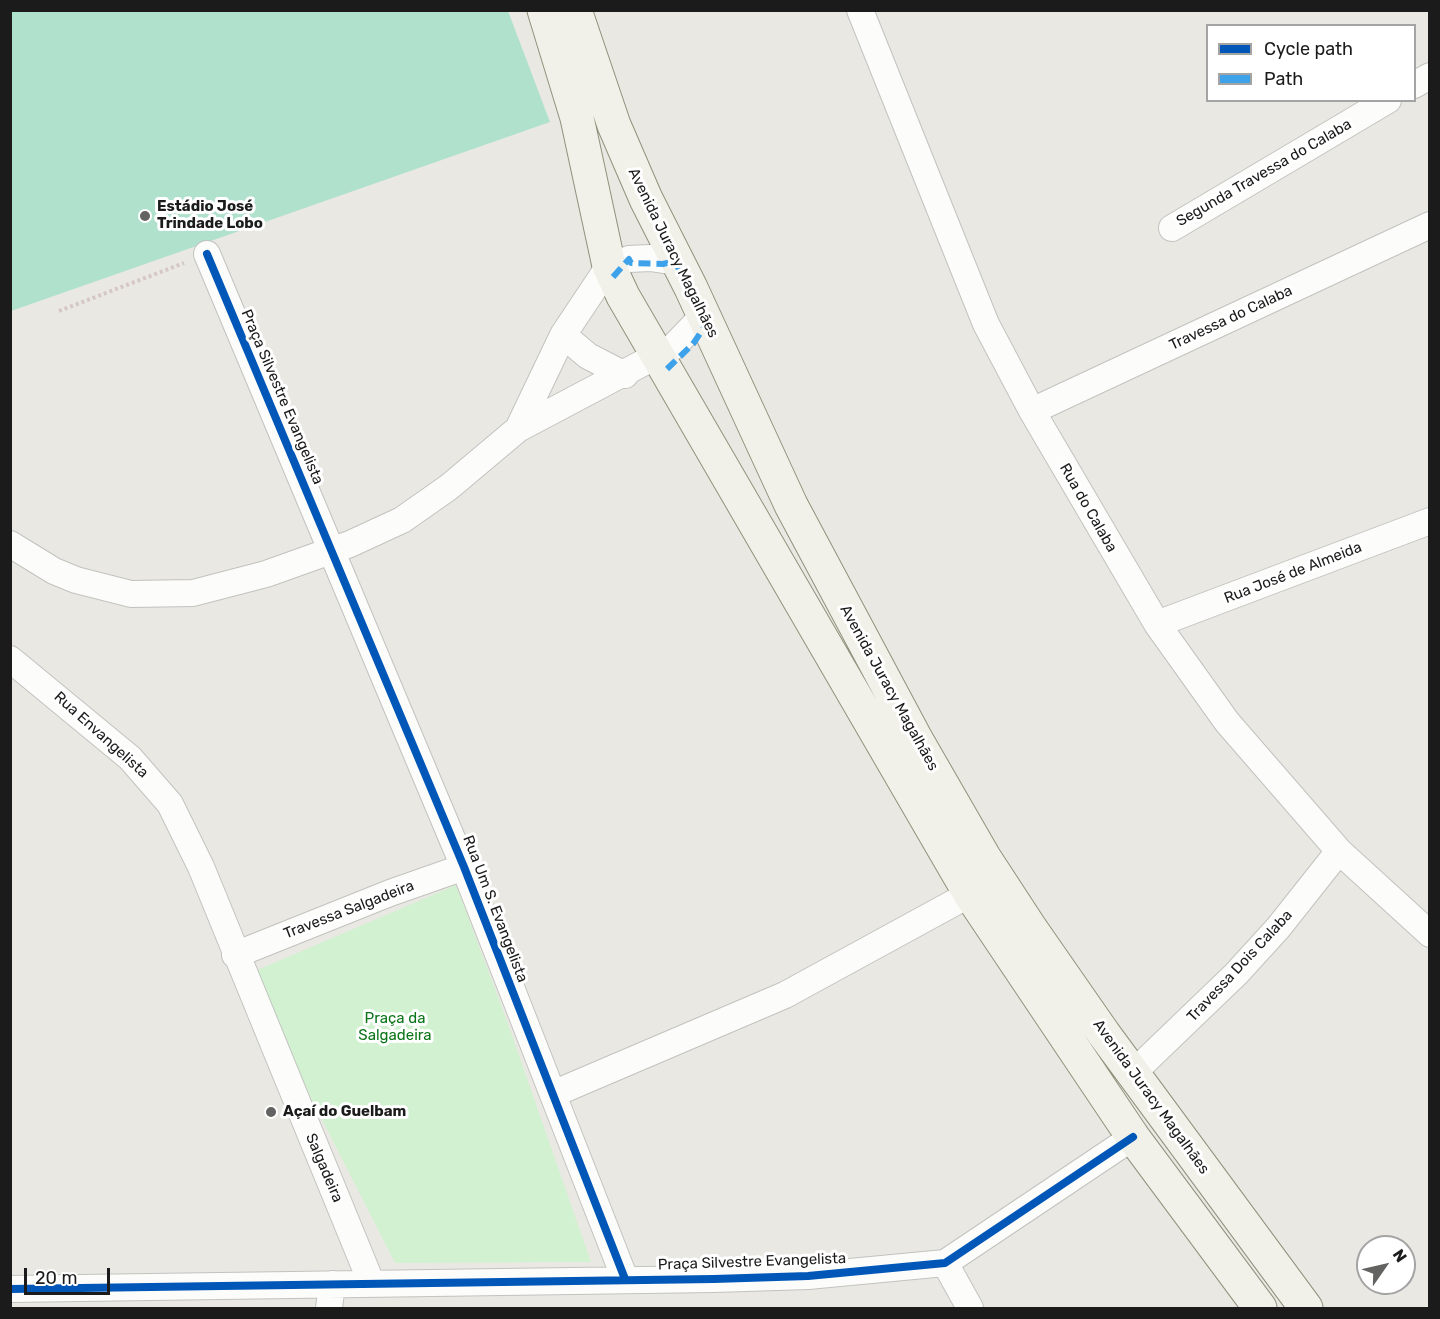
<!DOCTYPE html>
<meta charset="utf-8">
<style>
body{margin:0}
#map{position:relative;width:1440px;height:1319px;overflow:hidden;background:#eae8e3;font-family:Rubik,sans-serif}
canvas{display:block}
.frame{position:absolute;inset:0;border:12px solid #1b1b1b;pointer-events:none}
.legend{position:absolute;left:1206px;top:24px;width:210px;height:78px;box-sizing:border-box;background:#fff;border:2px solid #a4a4a4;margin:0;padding:8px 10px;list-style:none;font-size:18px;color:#1b1b1b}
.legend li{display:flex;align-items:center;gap:12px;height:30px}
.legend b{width:30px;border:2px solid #a4a4a4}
.north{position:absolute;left:1356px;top:1235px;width:60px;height:60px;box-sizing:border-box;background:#fff;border:2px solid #a4a4a4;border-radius:50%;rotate:56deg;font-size:16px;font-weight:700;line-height:24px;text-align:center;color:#1b1b1b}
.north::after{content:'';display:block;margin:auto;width:21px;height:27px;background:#636361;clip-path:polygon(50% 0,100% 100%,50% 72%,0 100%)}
.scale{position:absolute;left:24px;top:1268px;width:86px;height:27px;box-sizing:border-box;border:3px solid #1b1b1b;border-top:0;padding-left:8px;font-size:18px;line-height:21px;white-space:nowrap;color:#1b1b1b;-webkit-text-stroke:4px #fff;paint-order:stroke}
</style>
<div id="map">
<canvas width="1440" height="1319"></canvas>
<div class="frame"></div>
<ul class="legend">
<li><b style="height:8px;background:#0057b8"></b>Cycle path</li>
<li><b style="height:8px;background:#3da2ea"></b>Path</li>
</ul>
<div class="north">N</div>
<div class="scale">20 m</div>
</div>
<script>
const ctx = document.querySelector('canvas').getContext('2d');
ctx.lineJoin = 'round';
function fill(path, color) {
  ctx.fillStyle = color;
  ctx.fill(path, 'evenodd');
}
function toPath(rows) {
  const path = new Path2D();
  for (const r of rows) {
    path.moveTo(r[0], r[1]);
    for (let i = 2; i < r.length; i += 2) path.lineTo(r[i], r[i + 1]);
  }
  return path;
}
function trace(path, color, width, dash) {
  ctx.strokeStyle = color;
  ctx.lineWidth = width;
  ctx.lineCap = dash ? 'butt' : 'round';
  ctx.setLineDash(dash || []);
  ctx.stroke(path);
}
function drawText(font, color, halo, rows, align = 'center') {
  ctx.font = font + ' Rubik,sans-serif';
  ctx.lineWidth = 6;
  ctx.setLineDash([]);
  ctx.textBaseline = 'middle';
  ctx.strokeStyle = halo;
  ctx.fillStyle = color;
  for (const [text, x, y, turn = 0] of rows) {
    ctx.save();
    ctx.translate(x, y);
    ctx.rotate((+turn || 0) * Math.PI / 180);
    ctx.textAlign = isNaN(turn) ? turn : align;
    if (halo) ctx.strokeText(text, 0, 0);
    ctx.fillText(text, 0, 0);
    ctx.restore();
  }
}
fill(toPath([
 [456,885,507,1021,591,1262,395,1263,248,974]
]), '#d1f1d1');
fill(toPath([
 [10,11,508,11,550,122,11,311]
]), '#afe1cd');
const minor = toPath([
 [860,10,986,324,1032,411,1157,624,1227,722,1339,851,1430,934],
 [1414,85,1430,76],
 [1172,228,1388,100],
 [207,254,464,867,625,1279],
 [563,335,588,356,625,375],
 [1032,411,1430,225],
 [518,429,563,335,609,266,629,259,650,258,677,262],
 [10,544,54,571,76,580,131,594,193,593,266,574,350,544,402,520,449,487,518,429,673,347,704,315],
 [1157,624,1430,521],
 [10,659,130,758,170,804,201,867,371,1282],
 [235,955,390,893,464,867],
 [1133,1073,1236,974,1278,928,1339,851],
 [553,1094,785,995,970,894],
 [945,1263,970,1308],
 [10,1289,714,1279,808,1276,945,1263,1133,1137],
 [329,1308,332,1284]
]);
const secondary = toPath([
 [544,10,577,118,609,266,623,296,970,894,1133,1137,1260,1308],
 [575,10,614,125,646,199,691,288,791,505,916,739,984,857,1031,929,1104,1034,1306,1308]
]);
trace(minor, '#c2c2bf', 28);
trace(secondary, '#90927c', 35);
trace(toPath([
 [59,311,184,263]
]), '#d5c7c4', 4, [3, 3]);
trace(minor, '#fcfcfb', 26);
trace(secondary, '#f2f1e9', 33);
trace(toPath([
 [613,277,629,259,631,263,663,264,674,261,691,288],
 [667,369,693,344,707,323]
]), '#3da2ea', 6, [12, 6]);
trace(toPath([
 [207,254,464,867,625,1279],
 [10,1289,714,1279,808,1276,945,1263,1133,1137]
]), '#0057b8', 8);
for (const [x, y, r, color] of [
 [145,216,6,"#636361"],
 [271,1112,6,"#636361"]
]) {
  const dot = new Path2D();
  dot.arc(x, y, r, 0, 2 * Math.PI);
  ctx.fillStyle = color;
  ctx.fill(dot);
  trace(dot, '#fff', 2);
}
drawText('15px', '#1b1b1b', '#fff', [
 ["Segunda Travessa do Calaba",1264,173,-30],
 ["Avenida Juracy Magalhães",673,253,64],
 ["Travessa do Calaba",1231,318,-25],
 ["Praça Silvestre Evangelista",282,397,67],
 ["Rua do Calaba",1088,508,60],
 ["Rua José de Almeida",1293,573,-21],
 ["Avenida Juracy Magalhães",889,688,61],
 ["Rua Envangelista",101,735,42],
 ["Rua Um S. Evangelista",495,909,69],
 ["Travessa Salgadeira",349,910,-21],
 ["Travessa Dois Calaba",1240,966,-47],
 ["Avenida Juracy Magalhães",1151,1097,54],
 ["Salgadeira",324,1168,67],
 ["Praça Silvestre Evangelista",752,1262,-2]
]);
drawText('bold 15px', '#1b1b1b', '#fff', [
 ["Estádio José",157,207],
 ["Trindade Lobo",157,224],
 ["Açaí do Guelbam",283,1112]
], 'left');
drawText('15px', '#0d7519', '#fff', [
 ["Praça da",395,1019],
 ["Salgadeira",395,1036]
]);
</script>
